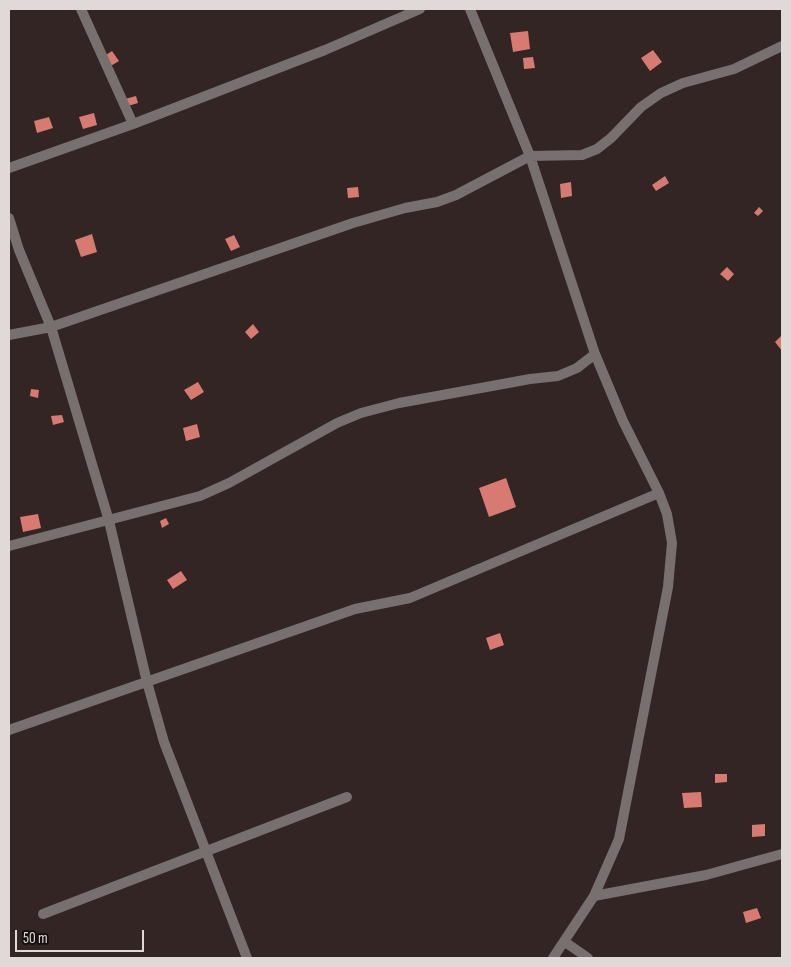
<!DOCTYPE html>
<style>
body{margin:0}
#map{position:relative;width:791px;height:967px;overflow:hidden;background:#322524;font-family:"Sofia Sans Condensed",sans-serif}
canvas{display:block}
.frame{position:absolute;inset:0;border:10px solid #e1d9d8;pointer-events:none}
.scale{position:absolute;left:15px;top:930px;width:129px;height:22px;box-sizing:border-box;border:2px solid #e1d9d8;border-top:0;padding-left:6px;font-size:15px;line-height:18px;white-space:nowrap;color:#e1d9d8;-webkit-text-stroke:4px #15100f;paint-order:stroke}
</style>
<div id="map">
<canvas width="791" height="967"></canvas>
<div class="frame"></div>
<div class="scale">50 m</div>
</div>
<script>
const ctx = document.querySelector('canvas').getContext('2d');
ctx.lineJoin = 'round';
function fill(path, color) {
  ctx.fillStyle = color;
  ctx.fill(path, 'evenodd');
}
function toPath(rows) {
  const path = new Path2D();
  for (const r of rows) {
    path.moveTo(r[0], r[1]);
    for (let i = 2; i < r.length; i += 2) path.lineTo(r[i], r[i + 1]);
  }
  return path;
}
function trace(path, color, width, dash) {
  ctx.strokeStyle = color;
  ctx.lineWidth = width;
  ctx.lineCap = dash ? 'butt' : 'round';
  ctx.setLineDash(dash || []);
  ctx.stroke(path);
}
fill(toPath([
 [528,31,530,49,513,52,510,33],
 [653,50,662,62,650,71,641,58],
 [112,51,119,61,109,67,103,57],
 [533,57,535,68,524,69,523,58],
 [136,96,138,103,128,106,125,99],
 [94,113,97,125,83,129,79,117],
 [49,117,53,128,37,133,34,121],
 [665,176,669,183,656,191,652,185],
 [571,182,572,196,561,198,560,184],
 [358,187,359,197,348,198,347,188],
 [759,207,763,211,758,216,754,213],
 [92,234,97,252,81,257,75,240],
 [234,235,240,247,231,251,225,239],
 [727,267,734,274,728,281,720,274],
 [253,324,259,332,251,339,245,332],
 [782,335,782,351,775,342],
 [198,382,204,392,191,400,184,390],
 [31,389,39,390,38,398,30,396],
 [62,415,64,422,53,425,51,416],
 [197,424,200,437,186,441,183,428],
 [506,478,516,507,489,517,479,488],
 [38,514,41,528,23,532,20,517],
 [166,518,169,524,162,528,160,521],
 [181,571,187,580,173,589,167,580],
 [500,633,504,645,490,650,486,638],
 [715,774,727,774,727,782,715,783],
 [701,792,702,807,684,808,682,793],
 [765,824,765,836,752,837,752,825],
 [757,908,761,918,746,923,743,912]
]), '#d77a71');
trace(toPath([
 [81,9,133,124],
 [470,9,530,156,595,354,623,421,659,493,667,514,672,543,668,587,619,839,594,896,553,958],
 [9,168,133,124,325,50,420,9],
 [9,218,19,250,51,327,109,521,147,682,164,742,247,958],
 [9,335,51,327,353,223,405,208,437,202,456,195,530,156,582,155,597,149,611,138,641,107,661,93,683,83,734,69,782,46],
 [9,546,200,496,229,483,337,423,361,413,399,403,530,379,558,376,577,368,595,354],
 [9,730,355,609,410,598,659,493],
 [594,896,706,875,782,854],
 [43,914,347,797],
 [565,942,588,958]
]), '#77706f', 10);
</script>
